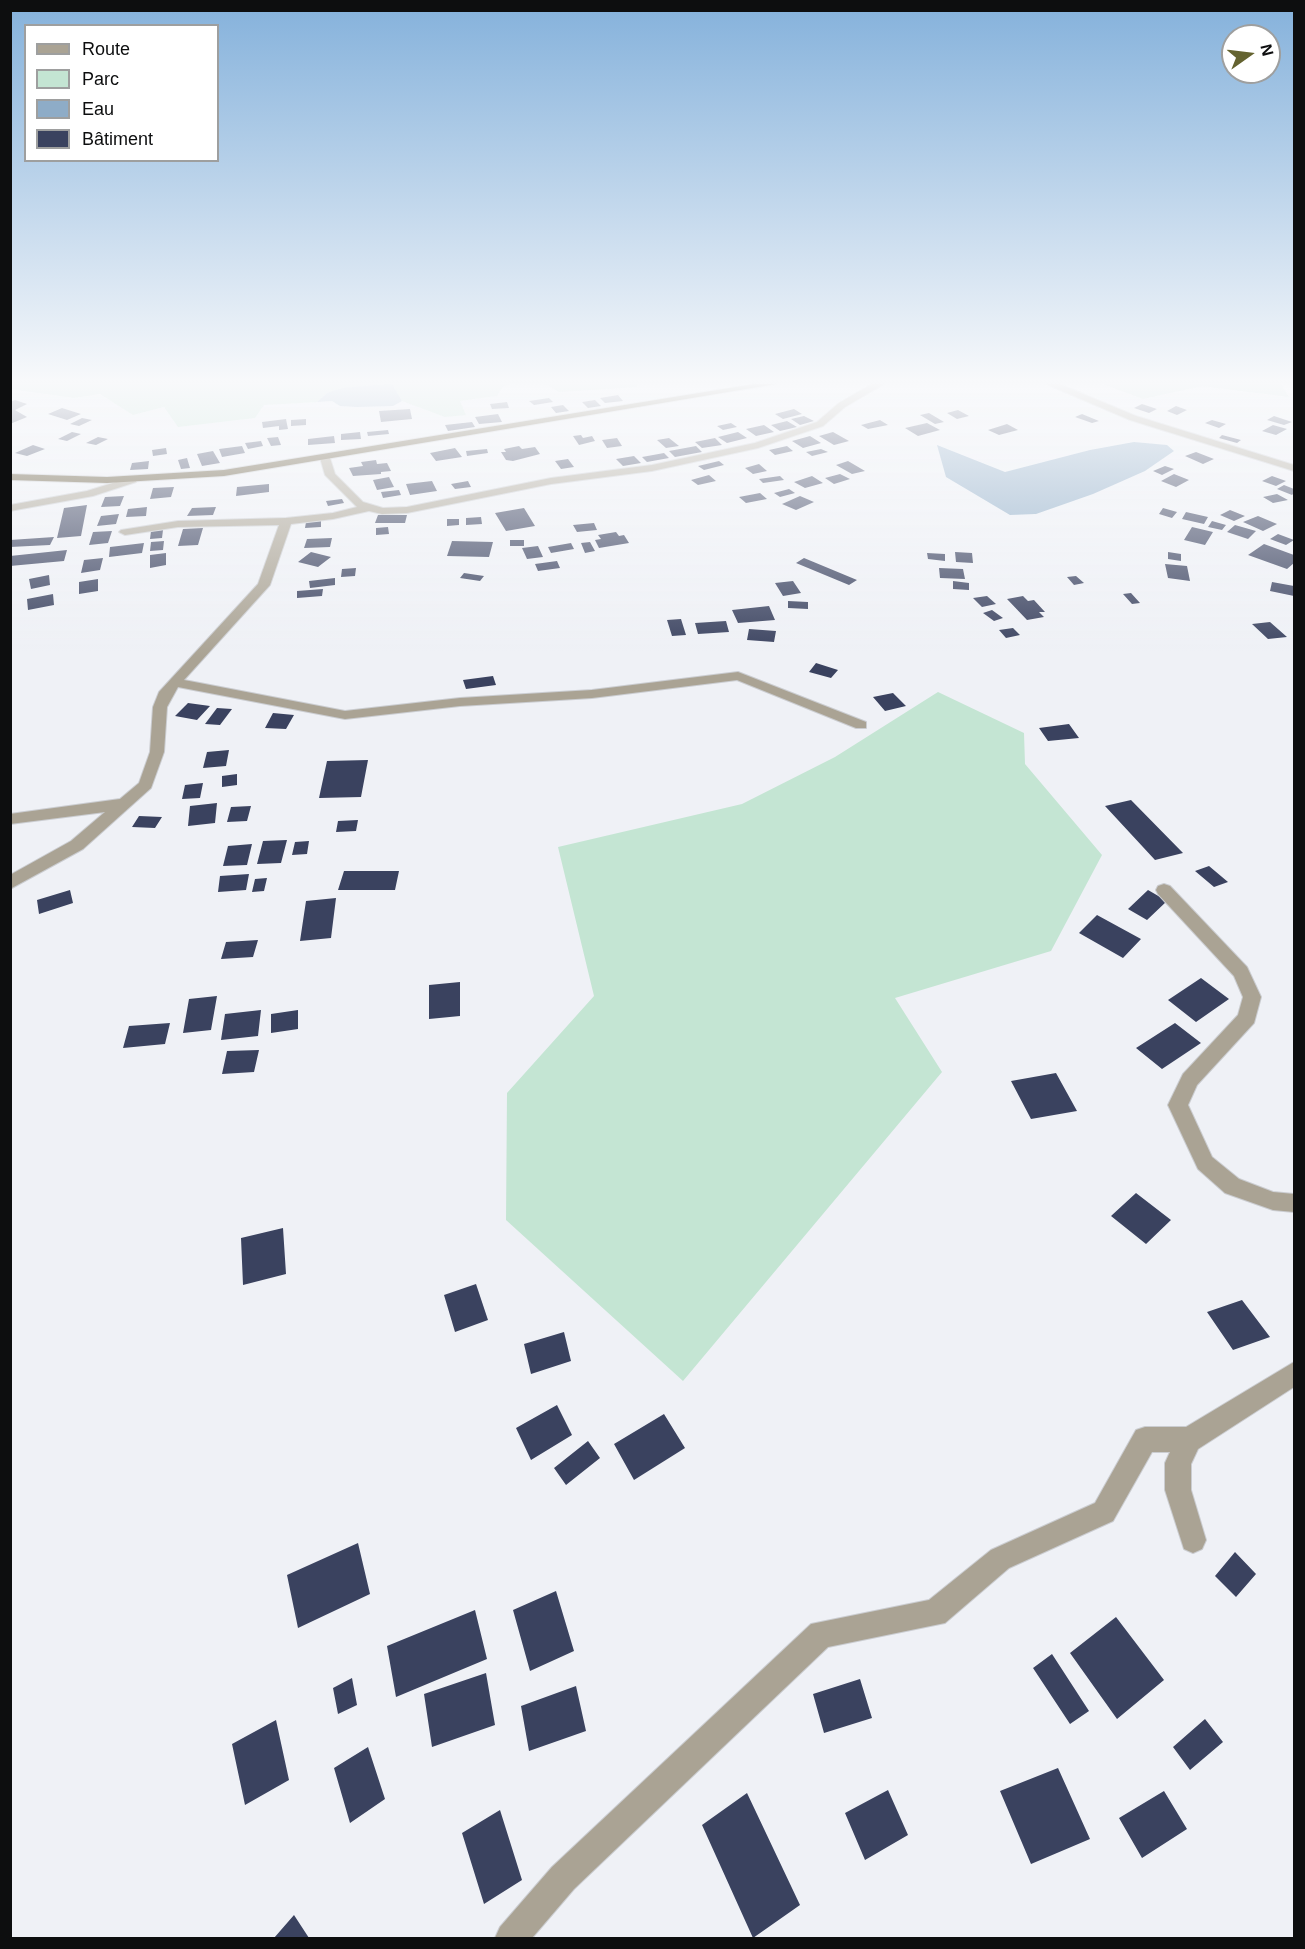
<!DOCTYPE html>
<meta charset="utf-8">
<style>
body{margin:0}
#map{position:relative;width:1305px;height:1949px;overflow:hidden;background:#eff1f6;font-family:Helvetica,sans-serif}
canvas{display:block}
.frame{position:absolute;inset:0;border:12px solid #0d0e0f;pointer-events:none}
.legend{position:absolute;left:24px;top:24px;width:195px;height:138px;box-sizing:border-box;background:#fff;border:2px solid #9e9f9f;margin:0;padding:8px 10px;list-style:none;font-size:18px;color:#0d0e0f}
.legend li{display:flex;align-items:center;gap:12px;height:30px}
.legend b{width:30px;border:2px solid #9e9f9f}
.north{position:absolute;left:1221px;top:24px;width:60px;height:60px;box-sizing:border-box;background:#fff;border:2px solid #9e9f9f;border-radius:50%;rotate:76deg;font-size:16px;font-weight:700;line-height:24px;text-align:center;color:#0d0e0f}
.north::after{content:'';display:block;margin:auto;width:21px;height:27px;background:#646330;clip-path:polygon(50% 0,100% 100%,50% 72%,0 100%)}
</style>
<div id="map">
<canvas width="1305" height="1949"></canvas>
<div class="frame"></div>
<ul class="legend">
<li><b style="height:8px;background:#aaa394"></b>Route</li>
<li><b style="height:16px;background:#c4e5d3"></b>Parc</li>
<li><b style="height:16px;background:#8eacc7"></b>Eau</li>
<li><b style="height:16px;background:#3a425f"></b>Bâtiment</li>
</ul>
<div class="north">N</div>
</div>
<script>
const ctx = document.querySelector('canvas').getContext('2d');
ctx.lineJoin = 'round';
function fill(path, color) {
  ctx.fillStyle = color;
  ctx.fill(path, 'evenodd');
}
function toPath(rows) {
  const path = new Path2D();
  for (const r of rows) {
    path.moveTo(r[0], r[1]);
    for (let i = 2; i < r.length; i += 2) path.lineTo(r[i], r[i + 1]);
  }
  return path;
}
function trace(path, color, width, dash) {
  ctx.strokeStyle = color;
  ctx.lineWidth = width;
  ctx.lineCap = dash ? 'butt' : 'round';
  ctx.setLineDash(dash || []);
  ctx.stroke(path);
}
fill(toPath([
 [11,384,386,384,342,388,327,393,317,402,264,405,255,418,178,427,164,407,133,415,100,394,74,398,11,389],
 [392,384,513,384,503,386,497,396,460,401,466,415,445,417,402,401],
 [546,384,639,384,636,387,559,392],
 [1103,384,1281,384,1289,397,1202,386,1143,399],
 [938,692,1024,733,1025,764,1102,855,1051,951,895,998,942,1072,683,1381,506,1220,507,1093,594,996,558,847,742,804,835,757]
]), '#c4e5d3');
fill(toPath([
 [386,384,392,384,402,401,393,406,357,407,340,406,332,401,317,402,327,393,342,388],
 [1134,442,1167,445,1174,451,1145,471,1093,494,1036,514,1010,515,946,477,937,445,1005,472,1090,450]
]), '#8eacc7');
fill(toPath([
 [618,395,623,401,605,403,600,398],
 [549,398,553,402,534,405,529,401],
 [15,400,27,404,15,410,27,417,10,424,10,402],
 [595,400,601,406,588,408,582,402],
 [507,402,509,408,492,409,490,404],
 [1142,404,1157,409,1149,413,1134,408],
 [563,405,569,411,556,413,551,407],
 [1176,406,1187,410,1177,415,1167,411],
 [62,408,81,414,67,420,48,414],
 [410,409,412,419,381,422,379,411],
 [794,409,802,414,783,419,775,414],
 [958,410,969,416,957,419,947,413],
 [929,413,944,422,935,424,920,415],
 [498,414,502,422,479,424,475,417],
 [1082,414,1099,421,1092,423,1075,417],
 [804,416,814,421,800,425,791,419],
 [1274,416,1292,422,1284,425,1267,420],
 [82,418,92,420,79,426,70,424],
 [286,419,288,429,279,430,279,426,263,428,262,422],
 [306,419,306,425,291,426,291,420],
 [880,420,888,425,868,429,861,425],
 [1212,420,1226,424,1219,428,1205,423],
 [787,421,797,427,780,431,771,425],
 [472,422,475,427,448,431,445,425],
 [731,423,737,427,723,430,717,426],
 [927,423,940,430,918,436,905,428],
 [1007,424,1018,430,999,435,988,430],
 [764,425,774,432,756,436,746,429],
 [1273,425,1287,429,1276,435,1262,431],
 [388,430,389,434,368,436,367,432],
 [72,432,81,434,67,441,58,439],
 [360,432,361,439,341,440,341,434],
 [738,432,747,438,727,443,718,437],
 [833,432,849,441,834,445,819,436],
 [581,435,583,438,592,436,595,441,579,445,573,436],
 [1222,435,1241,440,1237,443,1219,438],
 [334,436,335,443,308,445,308,439],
 [810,436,821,443,803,448,792,441],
 [98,437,108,439,96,445,86,443],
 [278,437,281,445,271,446,267,438],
 [617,438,622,446,607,448,602,440],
 [669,438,679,446,666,448,657,440],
 [715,438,722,445,702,448,695,442],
 [261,441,263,446,248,449,245,443],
 [33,445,45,449,27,456,15,453],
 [242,446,245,453,222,457,219,449],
 [519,446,522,449,535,447,540,454,513,461,506,460,501,452,506,452,504,449],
 [696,446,702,452,675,457,669,451],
 [787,446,793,451,775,455,769,450],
 [166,448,167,454,153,456,152,450],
 [455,448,462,457,436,461,430,453],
 [487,449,488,453,467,456,466,451],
 [821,449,828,452,812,456,806,452],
 [213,451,220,463,202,466,197,454],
 [1196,452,1214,459,1203,464,1185,456],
 [664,453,669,458,647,462,642,457],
 [634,456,641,463,623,466,616,459],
 [187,458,190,468,181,469,178,460],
 [568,459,574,467,561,469,555,461],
 [376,460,377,464,387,463,391,471,381,472,381,474,353,476,349,468,363,466,361,462],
 [149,461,148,469,130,470,132,463],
 [719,461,724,465,704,470,698,466],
 [848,461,865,471,852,474,836,465],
 [759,464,767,471,753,474,745,468],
 [1165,466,1174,469,1162,475,1153,471],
 [840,474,850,479,834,484,825,478],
 [1174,474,1189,480,1176,487,1161,481],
 [709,475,716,481,698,485,691,480],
 [780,476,784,480,763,483,759,479],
 [812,476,823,483,805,488,794,482],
 [1272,476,1286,481,1276,486,1262,481],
 [389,477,394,487,377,490,373,480],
 [432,481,437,491,410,495,406,484],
 [468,481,471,487,455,489,451,484],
 [269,484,269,492,236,496,237,487],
 [1284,485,1294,489,1294,493,1292,495,1277,489],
 [174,487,171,497,150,499,153,488],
 [789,489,795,493,780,497,774,493],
 [399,490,401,495,383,498,381,492],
 [760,493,767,499,746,503,739,497],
 [1277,494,1288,500,1273,503,1263,497],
 [124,496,120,506,101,507,105,497],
 [800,496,814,502,796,510,782,504],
 [342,499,344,503,328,506,326,501],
 [87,505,81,536,57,538,64,508],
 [147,507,146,516,126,517,128,509],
 [216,507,213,515,187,516,192,508],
 [524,508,535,526,506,531,495,513],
 [1163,508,1177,512,1172,518,1159,514],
 [1230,510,1245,516,1234,521,1220,515],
 [1186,512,1208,517,1204,524,1182,519],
 [119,514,116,524,97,526,101,516],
 [378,515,407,515,405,523,375,523],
 [1258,516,1277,524,1263,531,1243,522],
 [481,517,482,524,466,525,466,518],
 [447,519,459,519,459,525,447,526],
 [321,521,321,527,305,528,306,522],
 [1212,521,1226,525,1222,530,1208,527],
 [594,523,597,530,577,532,573,525],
 [1235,525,1256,531,1248,539,1227,532],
 [388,527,389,534,376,535,376,528],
 [1192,527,1213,532,1205,545,1184,540],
 [203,528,198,545,178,546,183,529],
 [163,530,162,538,150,539,151,531],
 [112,531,108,543,89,545,93,532],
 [616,532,619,536,624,535,629,543,599,548,595,540,601,539,598,535],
 [1278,534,1294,540,1286,545,1270,539],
 [54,537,50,545,10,547,10,540],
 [332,538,330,547,304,548,307,539],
 [510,540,524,540,524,546,510,546],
 [164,541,163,550,150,551,151,542],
 [452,541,493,542,489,557,447,556],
 [590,542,595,551,585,553,581,543],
 [144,543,142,553,109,557,110,547],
 [571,543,574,549,551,553,548,547],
 [1264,544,1294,555,1294,563,1287,569,1248,555],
 [538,546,543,557,527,559,522,548],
 [67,550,64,561,10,566,10,556],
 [311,552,331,557,318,567,298,562],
 [955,552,972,553,973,563,956,562],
 [1168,552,1181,554,1181,561,1168,559],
 [166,553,166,565,150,568,150,555],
 [927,553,945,554,945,561,928,559],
 [103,558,100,570,81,573,84,560],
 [804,558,857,580,849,585,796,563],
 [557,561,560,568,538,571,535,564],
 [1165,564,1187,566,1190,581,1168,578],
 [356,568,355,576,341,577,342,569],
 [939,568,963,569,965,579,940,578],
 [464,573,484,576,480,581,460,578],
 [49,575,50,585,31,589,29,579],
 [1076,576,1084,583,1074,585,1067,577],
 [335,578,335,585,310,588,309,581],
 [98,579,98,591,79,594,79,582],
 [793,581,801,593,783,596,775,583],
 [953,581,969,583,969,590,953,589],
 [1272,582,1294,586,1294,596,1270,591],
 [323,589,322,596,297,598,297,591],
 [1131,593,1140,603,1132,604,1123,594],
 [53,594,54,605,28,610,27,599],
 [987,596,996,604,982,607,973,598],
 [1023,596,1028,601,1034,600,1045,612,1039,612,1044,617,1027,620,1007,599],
 [788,601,808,602,808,609,788,608],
 [769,606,775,620,738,623,732,610],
 [992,610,1003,618,994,621,983,613],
 [681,619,686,635,672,636,667,620],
 [726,621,729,632,698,634,695,623],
 [1270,622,1287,637,1268,639,1252,624],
 [1013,628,1020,635,1006,638,999,630],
 [749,629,776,631,774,642,747,640],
 [816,663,838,670,831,678,809,672],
 [493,676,496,685,466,689,463,680],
 [893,693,906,706,885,711,873,697],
 [188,703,210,706,197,720,175,716],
 [217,708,232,709,220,725,205,724],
 [273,713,294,715,286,729,265,728],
 [1069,724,1079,738,1048,741,1039,728],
 [229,750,226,766,203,768,207,752],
 [368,760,361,797,319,798,327,761],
 [237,774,237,785,222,787,222,776],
 [203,783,200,798,182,799,185,785],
 [1131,800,1183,853,1155,860,1105,806],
 [217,803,215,823,188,826,190,806],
 [251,806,247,821,227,822,231,807],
 [139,816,162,817,155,828,132,827],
 [358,820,356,831,336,832,338,821],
 [287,840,281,863,257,864,263,841],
 [309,841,307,854,292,855,295,842],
 [252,844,247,865,223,866,228,846],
 [1209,866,1228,882,1214,887,1195,871],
 [344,871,399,871,395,890,338,890],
 [249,874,246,890,218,892,220,876],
 [267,878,264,891,252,892,255,879],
 [70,890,73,903,39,914,37,900],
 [1148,890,1167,901,1147,920,1128,909],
 [336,898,331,938,300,941,306,901],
 [1097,915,1141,939,1123,958,1079,933],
 [258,940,253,957,221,959,226,942],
 [1201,978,1229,999,1196,1022,1168,1000],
 [460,982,460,1016,429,1019,429,985],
 [217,996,211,1030,183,1033,189,999],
 [261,1010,258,1036,221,1040,225,1014],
 [298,1010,298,1029,271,1033,271,1014],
 [170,1023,165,1044,123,1048,129,1026],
 [1175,1023,1201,1043,1162,1069,1136,1048],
 [259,1050,254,1072,222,1074,227,1051],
 [1056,1073,1077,1111,1031,1119,1011,1081],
 [1136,1193,1171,1220,1146,1244,1111,1216],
 [283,1228,286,1274,243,1285,241,1238],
 [476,1284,488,1320,455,1332,444,1295],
 [1242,1300,1270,1337,1233,1350,1207,1312],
 [564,1332,571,1361,531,1374,524,1344],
 [557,1405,572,1435,531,1460,516,1428],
 [664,1414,685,1448,634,1480,614,1444],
 [588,1441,600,1458,566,1485,554,1468],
 [358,1543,370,1594,298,1628,287,1575],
 [1235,1552,1256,1574,1236,1597,1215,1576],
 [556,1591,574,1651,530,1671,513,1610],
 [475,1610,487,1659,396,1697,387,1646],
 [1116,1617,1164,1680,1117,1719,1070,1653],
 [1052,1654,1089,1711,1070,1724,1033,1668],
 [486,1673,495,1725,432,1747,424,1694],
 [352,1678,357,1705,338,1714,333,1688],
 [860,1679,872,1718,824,1733,813,1694],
 [576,1686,586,1731,529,1751,521,1706],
 [1205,1719,1223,1742,1190,1770,1173,1747],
 [276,1720,289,1780,245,1805,232,1744],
 [368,1747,385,1799,350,1823,334,1768],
 [1058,1768,1090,1839,1031,1864,1000,1791],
 [888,1790,908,1835,865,1860,845,1813],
 [1164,1791,1187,1829,1142,1858,1119,1818],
 [747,1793,800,1905,753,1938,702,1825],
 [500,1810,522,1880,484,1904,462,1833],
 [294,1915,309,1938,274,1938]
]), '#3a425f');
const street = toPath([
 [872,384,884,384,845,407,823,426,758,448,652,471,551,484,407,513,382,514,369,511,333,519,291,524,270,585,184,680,345,711,460,698,592,690,738,672,866,722,866,728,856,728,737,680,592,698,460,706,345,719,178,687,167,707,164,752,151,788,83,849,10,889,10,875,71,841,105,812,10,824,10,814,120,799,139,783,150,752,153,707,159,692,258,584,279,525,178,527,125,535,119,532,121,530,178,521,286,518,333,513,357,507,325,475,320,458,325,455,330,458,335,474,363,502,383,508,407,507,551,478,652,465,755,443,817,422,839,403,872,384],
 [1046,384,1059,384,1136,416,1294,465,1294,471,1130,420,1046,384],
 [132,477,137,480,136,482,93,496,10,511,10,505,87,491,132,477],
 [1164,884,1170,886,1247,967,1261,997,1254,1023,1197,1085,1188,1105,1212,1157,1239,1179,1273,1192,1294,1194,1294,1212,1273,1210,1225,1193,1198,1169,1168,1105,1183,1074,1238,1015,1243,997,1234,976,1158,894,1156,890,1158,886,1164,884],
 [1294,1362,1294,1387,1198,1449,1191,1464,1191,1490,1206,1540,1202,1549,1193,1553,1184,1549,1165,1490,1165,1463,1170,1452,1152,1452,1113,1521,1009,1568,945,1623,828,1647,574,1889,532,1938,495,1938,500,1927,552,1867,811,1624,929,1600,991,1550,1095,1503,1136,1430,1145,1427,1186,1427,1294,1362]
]);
const highway = toPath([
 [754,384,776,384,224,476,107,483,10,480,10,474,107,477,224,470,754,384]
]);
trace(street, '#cbcdd1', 2);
trace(highway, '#cbcdd1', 2);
fill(street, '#aaa394');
fill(highway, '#5b4d2d');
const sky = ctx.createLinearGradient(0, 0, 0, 657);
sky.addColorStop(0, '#84b1db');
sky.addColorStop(0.58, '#f8f9fb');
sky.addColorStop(1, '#f8f9fb00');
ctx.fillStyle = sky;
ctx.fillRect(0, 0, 1305, 657);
</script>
